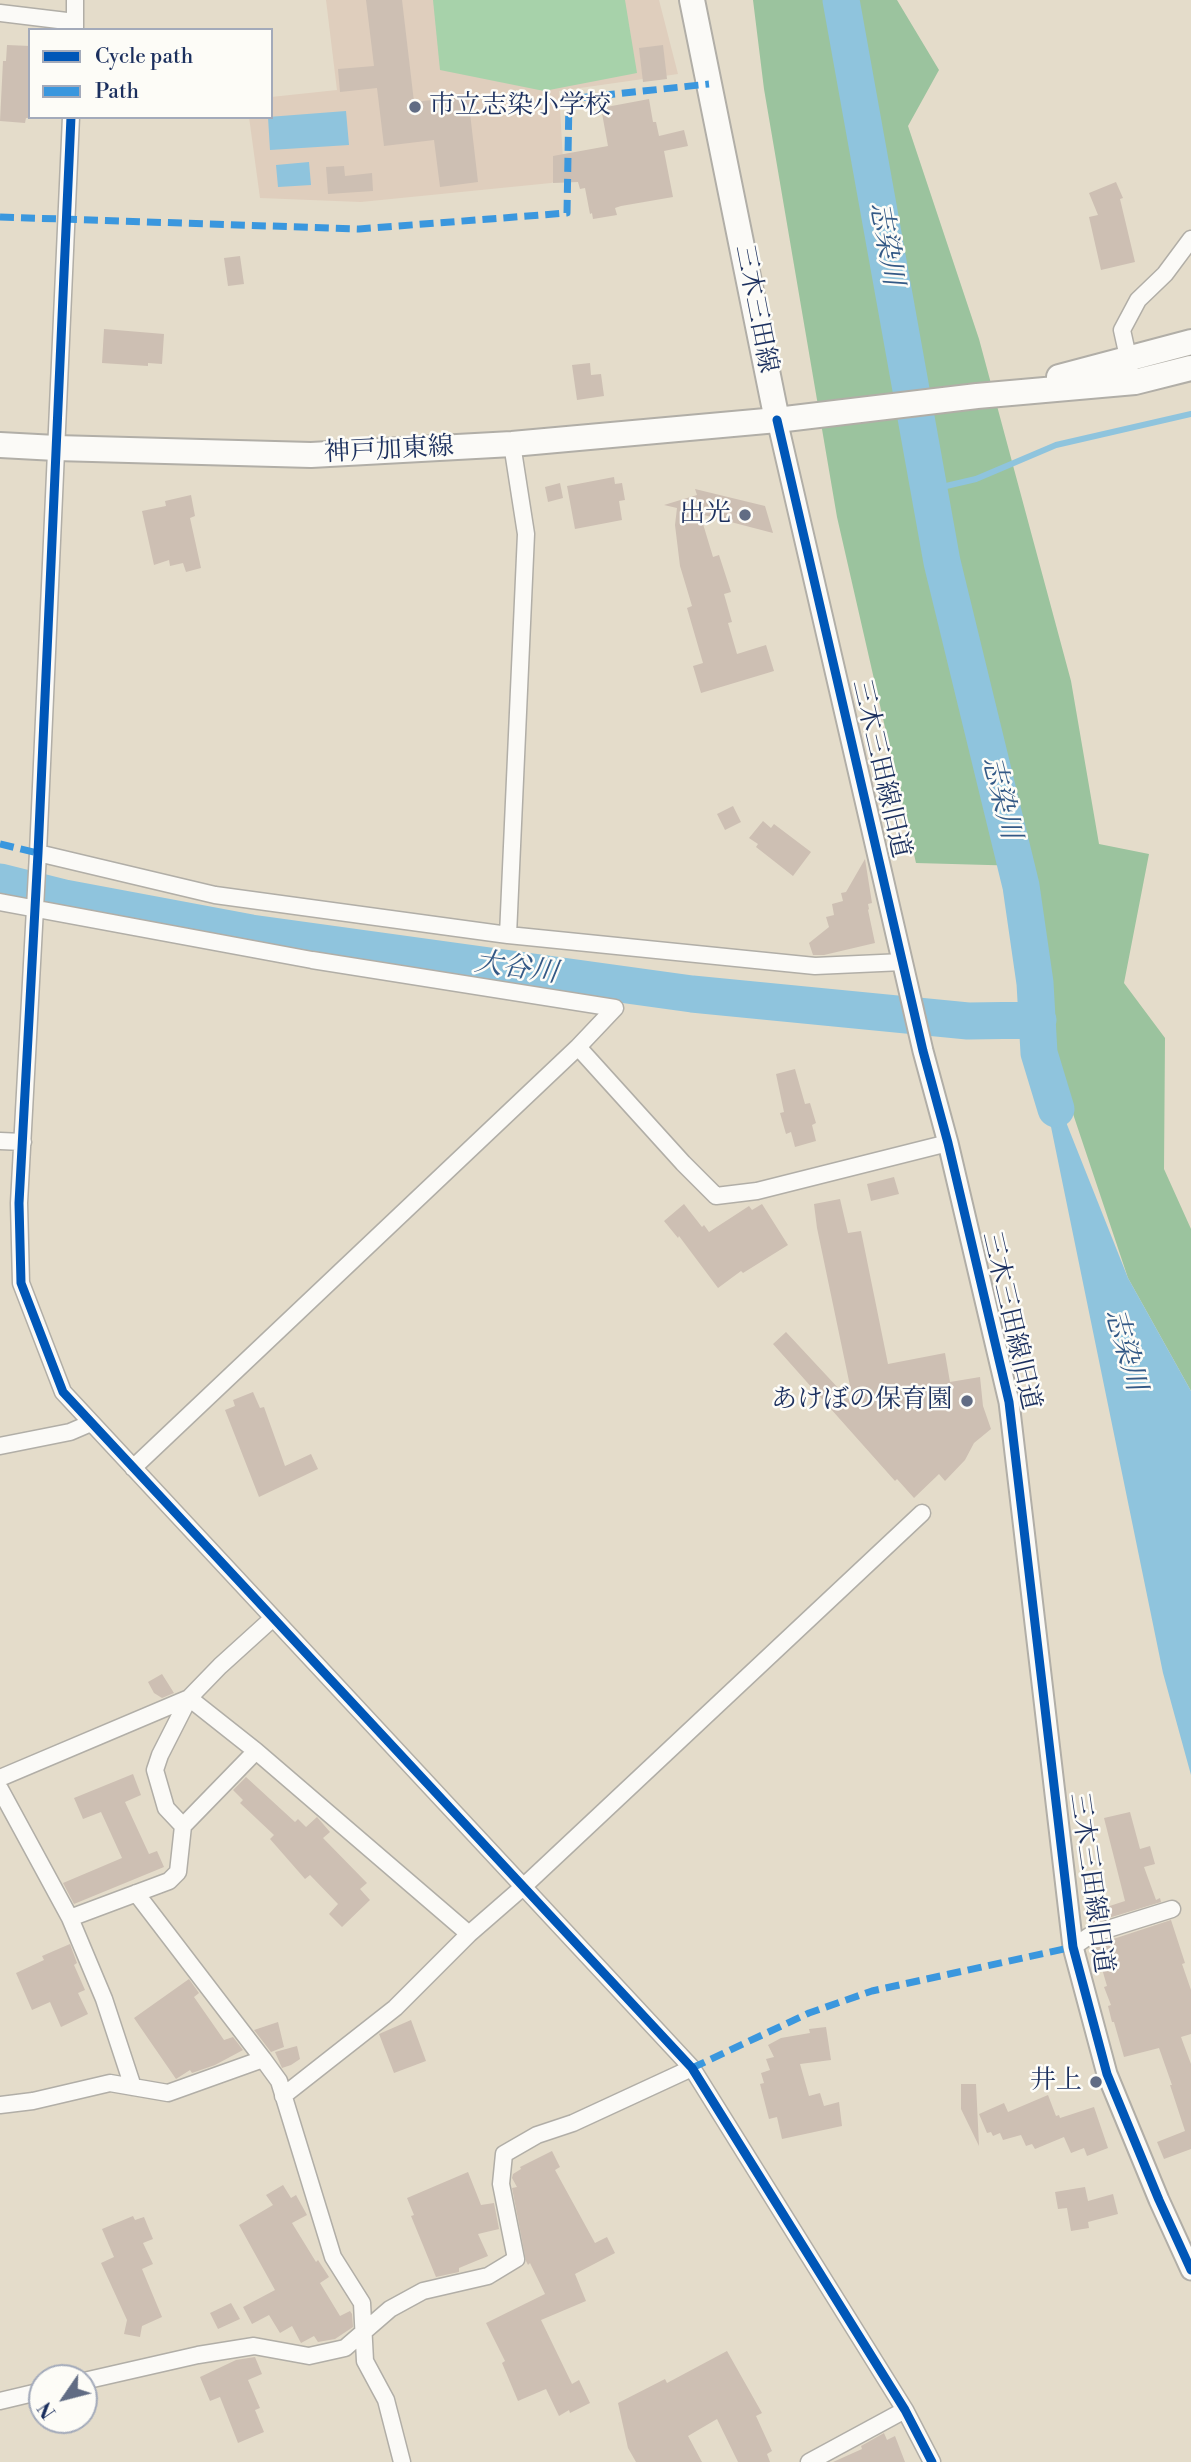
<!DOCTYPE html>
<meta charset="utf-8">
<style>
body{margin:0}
#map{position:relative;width:1191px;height:2462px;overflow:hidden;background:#e4dcca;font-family:"Libre Bodoni",serif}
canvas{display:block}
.legend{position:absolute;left:28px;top:28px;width:245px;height:91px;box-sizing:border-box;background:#fdfcf7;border:2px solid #a3aaba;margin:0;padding:9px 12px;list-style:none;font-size:21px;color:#1b2f5e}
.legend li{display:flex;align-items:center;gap:14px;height:35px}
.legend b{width:35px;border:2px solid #a3aaba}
.north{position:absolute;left:28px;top:2364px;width:70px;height:70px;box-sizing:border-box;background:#fdfcf7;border:2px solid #a3aaba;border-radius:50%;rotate:235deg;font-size:19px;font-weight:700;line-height:28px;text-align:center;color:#1b2f5e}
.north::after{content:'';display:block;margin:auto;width:24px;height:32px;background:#616c84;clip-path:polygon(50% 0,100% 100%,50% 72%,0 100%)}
</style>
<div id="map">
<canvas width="1191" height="2462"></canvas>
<ul class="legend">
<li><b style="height:9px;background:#0057b8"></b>Cycle path</li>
<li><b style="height:9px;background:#3a97de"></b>Path</li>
</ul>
<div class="north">N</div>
</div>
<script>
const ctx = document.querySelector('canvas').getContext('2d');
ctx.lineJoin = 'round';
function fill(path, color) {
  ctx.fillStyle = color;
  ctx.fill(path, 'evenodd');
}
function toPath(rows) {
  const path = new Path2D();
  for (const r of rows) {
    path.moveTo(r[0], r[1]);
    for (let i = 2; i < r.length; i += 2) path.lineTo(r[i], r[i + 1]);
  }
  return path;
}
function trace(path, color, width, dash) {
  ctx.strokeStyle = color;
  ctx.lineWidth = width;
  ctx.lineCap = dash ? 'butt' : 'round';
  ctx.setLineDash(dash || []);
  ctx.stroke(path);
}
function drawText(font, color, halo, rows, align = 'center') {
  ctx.font = font + ' "Libre Bodoni","Noto Serif JP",serif';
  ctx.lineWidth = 5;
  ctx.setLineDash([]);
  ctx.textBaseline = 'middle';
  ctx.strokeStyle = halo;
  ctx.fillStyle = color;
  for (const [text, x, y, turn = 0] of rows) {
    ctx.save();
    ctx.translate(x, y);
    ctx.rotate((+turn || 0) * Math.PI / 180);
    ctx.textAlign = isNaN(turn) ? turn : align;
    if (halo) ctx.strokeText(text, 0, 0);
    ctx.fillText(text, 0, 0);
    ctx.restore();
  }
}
fill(toPath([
 [326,0,659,0,678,74,559,91,564,178,551,183,361,202,260,198,249,117,271,117,271,97,337,90]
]), '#dfcebd');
fill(toPath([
 [433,0,625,0,637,73,544,91,440,70]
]), '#a7d2aa');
fill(toPath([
 [753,0,897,0,939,70,908,126,979,339,1071,681,1099,844,1149,854,1124,983,1165,1038,1164,1169,1191,1229,1191,1391,1128,1278,1062,1081,1024,866,916,863,837,517,764,89]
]), '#9bc39e');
fill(toPath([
 [346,111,349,145,270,150,268,117],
 [309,162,311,185,278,187,276,165],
 [1033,1039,1128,1278,1191,1391,1191,1775,1163,1673]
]), '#8fc4dd');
trace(toPath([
 [929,490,976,479,1056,445,1191,414]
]), '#8fc4dd', 6);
trace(toPath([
 [841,0,942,562,1021,886,1035,983,1039,1053,1056,1109],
 [0,882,64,898,251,933,692,994,968,1021,1038,1020]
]), '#8fc4dd', 37);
fill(toPath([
 [366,0,402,0,414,102,468,96,478,182,440,187,434,140,384,146,377,88,340,92,338,69,374,66],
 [7,45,30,46,30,118,26,118,25,123,0,121,3,61,6,61],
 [663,45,667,79,643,82,639,48],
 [649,99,653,122,656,122,659,136,684,130,688,146,664,151,673,197,621,206,615,208,617,215,593,219,592,213,590,214,585,188,580,189,578,182,553,183,553,156,608,146,601,108],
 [344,166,345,176,372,173,373,191,328,194,326,167],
 [1116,182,1123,198,1120,199,1135,262,1101,270,1089,217,1098,215,1089,193],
 [240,256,244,284,228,286,224,258],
 [104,329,164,334,162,364,148,363,148,366,102,363],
 [590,363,591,375,601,374,604,396,577,400,572,365],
 [614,477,615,484,622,483,625,500,619,501,622,520,575,529,567,486],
 [560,483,563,498,548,502,545,487],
 [695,489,765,506,773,533,700,514,713,557,719,555,731,592,724,594,732,622,728,623,737,654,766,645,774,671,701,693,693,666,703,663,687,608,692,606,680,566,675,525,677,508,664,505,697,495],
 [191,495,195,516,190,518,201,568,186,572,183,563,170,566,169,560,154,565,142,511,166,506,165,501],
 [733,806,741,822,725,830,717,814],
 [763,821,771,828,774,824,811,852,793,876,756,847,758,844,749,838],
 [865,859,872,903,868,904,869,909,868,910,875,943,824,955,813,955,809,943,829,927,826,917,834,915,832,904,843,901,841,893,846,892],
 [795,1069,805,1104,810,1103,816,1123,812,1125,816,1141,795,1147,791,1132,786,1134,780,1113,784,1112,776,1074],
 [894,1177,899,1194,871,1201,867,1184],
 [840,1199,848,1233,861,1231,888,1364,945,1353,950,1382,980,1377,983,1406,991,1429,974,1443,965,1460,945,1481,939,1474,914,1498,897,1479,895,1481,773,1344,786,1332,854,1405,817,1228,814,1204],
 [684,1204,702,1227,704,1225,709,1232,749,1206,752,1210,762,1204,788,1245,743,1273,741,1271,718,1288,679,1236,678,1238,664,1221],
 [253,1392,260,1408,264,1407,285,1466,311,1454,318,1469,259,1497,225,1410,235,1406,233,1400],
 [162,1674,174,1693,162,1698,154,1693,148,1682],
 [133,1774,141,1795,125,1802,149,1854,157,1851,164,1867,74,1904,63,1883,122,1858,101,1812,83,1819,74,1798],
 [246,1777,295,1822,298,1819,306,1827,317,1817,330,1832,323,1838,367,1883,360,1889,370,1900,342,1927,329,1914,338,1904,310,1875,305,1879,270,1839,274,1835,240,1803,243,1800,233,1790],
 [1130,1812,1140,1849,1150,1846,1155,1864,1144,1867,1156,1900,1160,1898,1161,1902,1092,1923,1088,1913,1125,1901,1104,1818],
 [1171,1920,1185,1963,1182,1964,1191,1990,1191,2034,1181,2037,1191,2064,1191,2149,1164,2159,1157,2142,1185,2131,1170,2085,1172,2085,1159,2048,1124,2057,1114,2022,1112,2022,1108,2006,1111,2005,1104,1987,1107,1986,1095,1945],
 [70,1944,77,1963,74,1965,85,1990,78,1993,88,2014,61,2027,50,2002,32,2010,16,1973,44,1960,42,1956],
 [189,1979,199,1993,194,1997,224,2040,233,2037,243,2050,215,2065,192,2073,190,2070,176,2079,134,2018],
 [411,2020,426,2061,394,2073,379,2034],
 [278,2022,284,2047,271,2052,254,2030],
 [826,2027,831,2060,800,2064,809,2096,820,2093,824,2106,839,2102,842,2126,782,2139,777,2117,769,2119,760,2084,764,2083,761,2073,770,2070,766,2059,774,2057,768,2045,781,2038,810,2033,809,2029],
 [297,2046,300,2059,291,2065,282,2068,275,2052],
 [961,2084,976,2084,979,2146,961,2109],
 [1048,2095,1056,2116,1059,2115,1060,2118,1094,2107,1108,2148,1087,2156,1084,2148,1071,2153,1064,2137,1035,2149,1032,2144,1026,2146,1021,2135,1003,2140,1000,2133,993,2136,991,2132,987,2133,979,2114,1004,2103,1008,2112],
 [552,2151,560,2167,555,2170,595,2243,607,2237,615,2253,575,2274,586,2301,541,2320,572,2384,579,2380,590,2403,570,2413,569,2410,559,2416,546,2389,518,2401,502,2363,505,2361,486,2323,545,2294,530,2263,528,2265,526,2261,512,2188,517,2187,512,2178,513,2174,521,2169,520,2167],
 [468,2172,481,2205,494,2203,499,2229,478,2234,488,2256,459,2268,459,2272,436,2277,411,2216,414,2215,407,2198],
 [283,2185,291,2198,296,2195,307,2215,292,2223,316,2262,318,2260,329,2277,320,2283,340,2316,350,2311,352,2314,353,2327,335,2339,318,2342,314,2336,301,2343,292,2326,280,2333,269,2315,252,2324,243,2307,275,2290,239,2225,273,2205,266,2195],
 [1085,2187,1088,2201,1113,2194,1118,2214,1088,2222,1089,2228,1071,2231,1067,2208,1058,2209,1055,2192],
 [133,2216,135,2220,144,2217,153,2239,143,2243,153,2264,142,2269,162,2317,142,2326,140,2337,124,2334,127,2320,101,2263,114,2257,102,2229],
 [231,2303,240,2319,218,2329,210,2313],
 [727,2351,762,2413,756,2416,772,2451,767,2454,770,2462,738,2462,717,2419,688,2436,702,2462,636,2462,628,2448,618,2403,665,2379,667,2383],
 [255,2357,262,2374,248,2380,260,2408,255,2410,264,2432,238,2443,220,2397,210,2401,200,2377,236,2360],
 [884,2433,887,2440,895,2436,905,2462,833,2462,862,2449,861,2446]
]), '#cdbfb3');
const minor = toPath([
 [0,13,75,22],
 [75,30,75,0],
 [71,117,38,853,19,1203,21,1283,63,1392,692,2068,905,2410,932,2462],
 [1130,366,1122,330,1138,300,1165,274,1191,239],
 [38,853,215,895,508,935,526,534,512,444],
 [0,902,312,960,615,1008,578,1047],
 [508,935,815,966,903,962],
 [0,1141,23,1142],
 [0,1446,70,1432,91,1423],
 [133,1468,578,1047,683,1163,716,1196,757,1191,948,1143],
 [0,1778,189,1698,220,1666,273,1618],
 [0,1789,70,1918,104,1999,133,2087],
 [183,1826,166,1808,155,1770,160,1755,189,1698,256,1751,469,1934],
 [136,1893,263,2059],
 [70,1918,169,1881,178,1872,183,1826,256,1751],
 [1073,1947,1092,1934,1172,1909],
 [283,2096,395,2008,469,1934,523,1887,922,1513],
 [0,2105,33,2101,110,2083,168,2093,263,2059,279,2081,333,2257,362,2303,365,2361,386,2400,402,2462],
 [84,2381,198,2355,254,2346,309,2356,345,2348,390,2309,423,2291,488,2276,516,2259,501,2184,504,2154,537,2135,573,2123,692,2068],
 [0,2401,42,2391],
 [809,2462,905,2410]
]);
const tertiary = toPath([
 [777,420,923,1051,948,1143,1009,1402,1073,1947,1107,2074,1159,2200,1191,2270]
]);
const primary = toPath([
 [692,0,777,420],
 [1059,377,1191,342],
 [0,445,56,448,311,455,512,444,777,420,977,396,1135,382,1191,368]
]);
trace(minor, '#b1aea7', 19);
trace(tertiary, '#b1aea7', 23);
trace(primary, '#b1aea7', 28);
trace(minor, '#fbfaf7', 16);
trace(tertiary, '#fbfaf7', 19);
trace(primary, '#fbfaf7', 24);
trace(toPath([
 [0,217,359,229,567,213,569,99,709,84],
 [0,844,38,853],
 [692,2068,809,2013,872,1991,1073,1947]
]), '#3a97de', 7, [14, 7]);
trace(toPath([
 [71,117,38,853,19,1203,21,1283,63,1392,692,2068,905,2410,932,2462],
 [777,420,923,1051,948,1143,1009,1402,1073,1947,1107,2074,1159,2200,1191,2270]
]), '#0057b8', 9);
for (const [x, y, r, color] of [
 [415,107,7,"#616c84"],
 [745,515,7,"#616c84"],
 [967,1401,7,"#616c84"],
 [1096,2082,7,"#616c84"]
]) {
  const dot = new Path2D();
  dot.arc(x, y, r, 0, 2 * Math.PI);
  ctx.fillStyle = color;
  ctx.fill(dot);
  trace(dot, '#fdfcf7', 2.5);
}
drawText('26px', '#1b2f5e', '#fdfcf7', [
 ["市立志染小学校",429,107,"left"],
 ["出光",731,515],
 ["あけぼの保育園",953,1401],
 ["井上",1082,2082]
], 'right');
drawText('26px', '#1b2f5e', '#fdfcf7', [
 ["三木三田線",755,309,79],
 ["神戸加東線",389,451,-3],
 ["三木三田線旧道",880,769,77],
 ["三木三田線旧道",1010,1321,77],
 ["三木三田線旧道",1090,1883,82]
]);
drawText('italic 28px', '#335986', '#fdfcf7', [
 ["志染川",885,244,80],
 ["志染川",1000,798,76],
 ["大谷川",516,969,8],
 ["志染川",1124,1350,74]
]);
</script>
